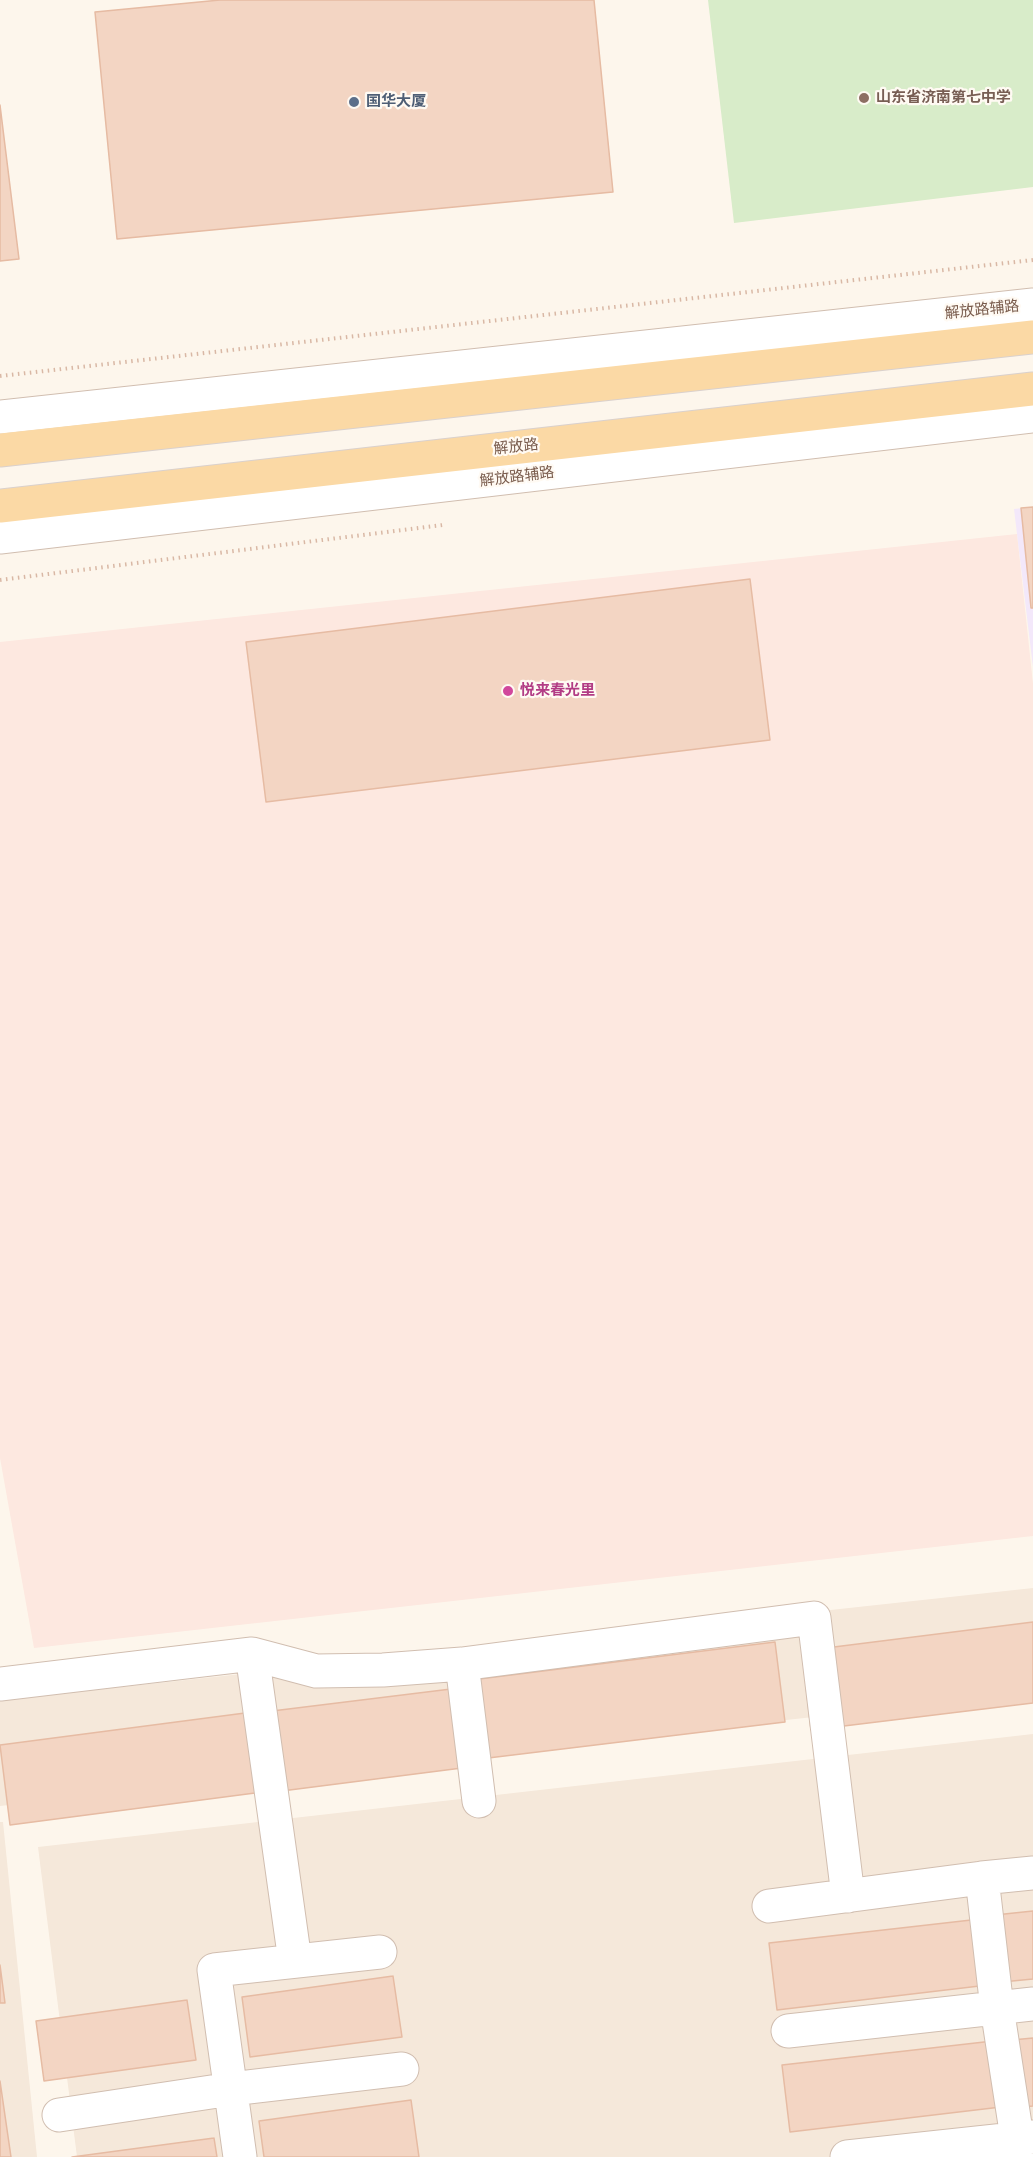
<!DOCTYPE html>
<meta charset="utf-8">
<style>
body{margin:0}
canvas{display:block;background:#fdf6ec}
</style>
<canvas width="1033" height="2157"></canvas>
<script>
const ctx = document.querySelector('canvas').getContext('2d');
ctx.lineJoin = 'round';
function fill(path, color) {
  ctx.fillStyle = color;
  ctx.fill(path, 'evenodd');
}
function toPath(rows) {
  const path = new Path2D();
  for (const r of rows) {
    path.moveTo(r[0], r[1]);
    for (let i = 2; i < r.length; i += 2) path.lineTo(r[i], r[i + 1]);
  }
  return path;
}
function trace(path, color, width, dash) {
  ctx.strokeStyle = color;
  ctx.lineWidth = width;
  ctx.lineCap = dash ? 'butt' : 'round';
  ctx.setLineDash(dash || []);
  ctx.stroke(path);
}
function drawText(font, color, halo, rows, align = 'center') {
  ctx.font = font + ' "PT Sans","Noto Sans SC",sans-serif';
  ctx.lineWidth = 4.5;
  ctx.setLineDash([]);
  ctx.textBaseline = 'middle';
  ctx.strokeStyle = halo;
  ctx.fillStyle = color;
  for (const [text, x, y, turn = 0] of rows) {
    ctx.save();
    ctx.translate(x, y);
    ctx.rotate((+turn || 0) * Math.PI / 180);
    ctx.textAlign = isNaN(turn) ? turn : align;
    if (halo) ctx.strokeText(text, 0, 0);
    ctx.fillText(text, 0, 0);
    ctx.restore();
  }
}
fill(toPath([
 [1033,1588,1033,1693,0,1806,0,1686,2,1700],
 [1033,1734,1033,2157,77,2157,38,1847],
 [0,1822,3,1822,37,2157,0,2157]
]), '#f5e8da');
fill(toPath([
 [1017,534,1033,684,1033,1536,34,1648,0,1458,0,642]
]), '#fde8e0');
fill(toPath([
 [1033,507,1033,667,1014,509]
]), '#f3e8fa');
fill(toPath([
 [708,0,1033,0,1033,187,734,223]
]), '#d8ecc9');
const building = toPath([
 [220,0,594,0,613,192,117,239,95,12,220,0],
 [0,105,19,259,0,261,0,105],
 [1033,507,1033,608,1031,608,1021,508,1033,507],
 [750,579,770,740,266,802,246,642,750,579],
 [1033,1622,1033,1703,811,1730,802,1651,1033,1622],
 [775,1642,785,1722,480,1759,471,1680,775,1642],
 [451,1689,462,1768,274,1792,264,1712,451,1689],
 [245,1713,255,1793,10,1825,0,1745,245,1713],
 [1033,1911,1033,1979,1002,1982,995,1915,1033,1911],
 [980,1919,988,1985,777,2010,769,1943,980,1919],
 [0,1965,5,2003,0,2003,0,1965],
 [393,1976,402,2037,250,2057,242,1997,393,1976],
 [187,2000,196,2060,44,2081,36,2021,187,2000],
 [1033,2038,1033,2106,1020,2107,1012,2040,1033,2038],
 [993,2041,1001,2107,790,2132,782,2065,993,2041],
 [0,2081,11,2157,0,2157,0,2081],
 [411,2100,419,2157,264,2157,259,2121,411,2100],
 [214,2138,217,2157,72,2157,214,2138]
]);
fill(building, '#f3d5c3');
trace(building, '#e6bba3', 1.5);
const minor = toPath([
 [252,1654,295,1961],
 [462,1664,479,1801],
 [0,1684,252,1654,316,1671,383,1670,462,1664,814,1618,848,1896],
 [769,1906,982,1878],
 [788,2031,1033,2004],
 [59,2115,231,2089,402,2069],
 [240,2157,214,1970,380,1952],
 [847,2157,1033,2137],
 [1020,2157,997,2008,982,1878,1033,1873]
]);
const tertiary = toPath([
 [0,417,1033,305],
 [0,537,1033,416]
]);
const primary = toPath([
 [0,450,1033,337],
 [0,506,1033,389]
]);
trace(minor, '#d1beb0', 35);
trace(tertiary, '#d1beb0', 35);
trace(primary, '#dad1cd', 35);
trace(toPath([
 [0,376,1033,260],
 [0,580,443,525]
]), '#d9b8a5', 4, [1.5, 4.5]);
trace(minor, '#fff', 33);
trace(tertiary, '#fff', 33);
trace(primary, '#fbd9a5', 33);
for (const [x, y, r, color] of [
 [864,98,6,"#8d6e63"],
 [354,102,6,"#5c6f8a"],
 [508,691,6,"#d1479c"]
]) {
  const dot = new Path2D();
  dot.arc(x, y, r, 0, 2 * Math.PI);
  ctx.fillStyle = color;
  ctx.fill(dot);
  trace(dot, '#fffaf3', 2);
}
drawText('bold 15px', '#785e54', '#fffaf3', [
 ["山东省济南第七中学",876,98]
], 'left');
drawText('bold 15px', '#4e5e75', '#fffaf3', [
 ["国华大厦",366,102]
], 'left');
drawText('15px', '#7a5c4d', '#fffaf3', [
 ["解放路辅路",982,310,-6],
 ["解放路",516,447,-6],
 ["解放路辅路",517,477,-7]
]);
drawText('bold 15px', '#b23c85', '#fffaf3', [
 ["悦来春光里",520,691]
], 'left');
</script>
